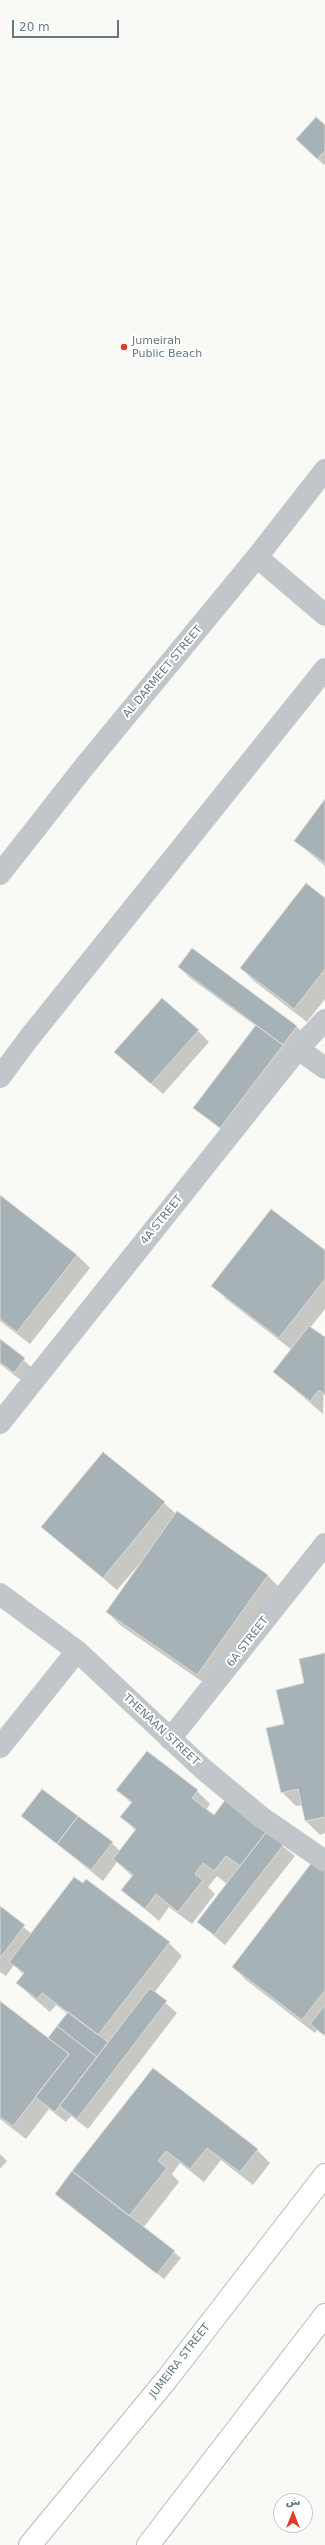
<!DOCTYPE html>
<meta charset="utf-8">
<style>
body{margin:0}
#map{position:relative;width:325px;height:2545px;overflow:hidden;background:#f9f9f6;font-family:"DejaVu Sans",Cairo,sans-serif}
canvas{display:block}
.north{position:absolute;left:273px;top:2493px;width:40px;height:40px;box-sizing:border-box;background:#fff;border:1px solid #c1c9cd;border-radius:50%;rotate:0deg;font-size:11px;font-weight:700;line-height:16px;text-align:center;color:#647981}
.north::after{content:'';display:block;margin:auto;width:14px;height:18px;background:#e43c2b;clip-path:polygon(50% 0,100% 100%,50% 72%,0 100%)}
.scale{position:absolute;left:12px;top:20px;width:107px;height:18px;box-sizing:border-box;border:2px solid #647981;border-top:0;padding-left:5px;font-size:12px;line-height:14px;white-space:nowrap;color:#647981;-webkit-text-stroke:3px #fff;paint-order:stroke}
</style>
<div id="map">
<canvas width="325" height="2545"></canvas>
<div class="north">ش</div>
<div class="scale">20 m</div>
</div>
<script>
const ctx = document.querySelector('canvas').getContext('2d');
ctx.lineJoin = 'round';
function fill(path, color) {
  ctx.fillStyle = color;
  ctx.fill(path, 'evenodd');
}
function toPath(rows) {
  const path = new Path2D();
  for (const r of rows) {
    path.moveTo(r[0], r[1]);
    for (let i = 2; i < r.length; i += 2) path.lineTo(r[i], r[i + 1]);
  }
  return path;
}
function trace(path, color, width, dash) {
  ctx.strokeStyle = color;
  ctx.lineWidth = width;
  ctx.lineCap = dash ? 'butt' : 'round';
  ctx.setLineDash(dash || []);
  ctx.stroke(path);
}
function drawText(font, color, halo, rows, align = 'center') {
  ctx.font = font + ' "DejaVu Sans",sans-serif';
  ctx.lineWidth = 4;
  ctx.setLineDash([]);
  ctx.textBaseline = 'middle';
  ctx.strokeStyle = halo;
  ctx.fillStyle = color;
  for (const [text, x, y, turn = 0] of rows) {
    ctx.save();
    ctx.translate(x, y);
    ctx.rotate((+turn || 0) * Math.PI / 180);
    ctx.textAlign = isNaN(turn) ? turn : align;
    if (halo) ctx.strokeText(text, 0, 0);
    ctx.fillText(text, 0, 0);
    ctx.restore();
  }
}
fill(toPath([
 [325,127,325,164,324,165,304,146],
 [325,801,325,866,295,841],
 [325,899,325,999,307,1022,254,981,241,968],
 [193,949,297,1027,308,1038,232,1138,195,1108,256,1026,190,978,179,967],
 [198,1031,209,1042,163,1094,127,1063],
 [0,1196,77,1255,90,1268,30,1344,0,1321],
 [325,1251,325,1309,310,1328,325,1339,323,1414,274,1372,292,1350,226,1299,213,1286],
 [0,1340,37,1372,27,1385,0,1364],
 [164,1503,176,1514,267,1575,280,1588,210,1687,120,1625,107,1612,147,1555,117,1590,42,1527],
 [325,1654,325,1833,320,1835,306,1821,302,1805,296,1806,282,1792,285,1725,306,1684],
 [118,1790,197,1791,210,1804,206,1810,214,1817,226,1801,295,1856,225,1945,198,1922,227,1884,217,1876,208,1887,215,1894,192,1924,169,1907,159,1921,123,1890,133,1877,117,1862,103,1881,22,1816,112,1843,120,1851,136,1831,122,1817,132,1804],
 [325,1871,325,2036,317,2030,315,2033,246,1980,233,1967],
 [0,1908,32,1934,169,1943,182,1956,154,1993,177,2013,88,2129,71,2116,66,2122,49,2109,26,2139,0,2119,0,2003,53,2043,68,2014,56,2005,50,2012,31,1996,18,1983,24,1975,14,1965,6,1976,0,1972],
 [153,2069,257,2150,270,2163,253,2185,221,2160,204,2182,180,2163,172,2174,179,2182,143,2228,181,2258,164,2279,56,2194],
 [0,2154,7,2161,0,2169]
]), '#0003');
const building = toPath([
 [316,117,325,125,325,151,317,159,296,139,316,117],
 [325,799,325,863,294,841,325,799],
 [306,883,325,898,325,969,294,1009,240,968,306,883],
 [192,948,297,1026,283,1045,178,967,192,948],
 [162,998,199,1030,151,1084,114,1052,162,998],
 [256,1025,283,1045,220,1128,193,1108,256,1025],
 [0,1195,77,1255,17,1332,0,1319,0,1195],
 [271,1209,325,1250,325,1279,279,1338,211,1286,271,1209],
 [309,1326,325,1337,325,1395,319,1390,310,1401,273,1372,309,1326],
 [0,1339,25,1358,14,1373,0,1362,0,1339],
 [103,1452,165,1502,103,1578,41,1527,103,1452],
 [177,1511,268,1575,197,1675,106,1612,177,1511],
 [325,1653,325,1817,305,1821,298,1789,281,1793,266,1728,284,1724,276,1690,304,1683,299,1659,325,1653],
 [147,1751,198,1790,192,1798,214,1815,226,1799,267,1831,240,1866,226,1856,214,1871,203,1863,195,1874,203,1880,178,1912,156,1894,145,1909,121,1890,133,1875,113,1859,136,1829,120,1817,132,1802,116,1790,147,1751],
 [42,1789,78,1816,57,1844,21,1816,42,1789],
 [78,1816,113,1842,91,1870,57,1844,78,1816],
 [267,1831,284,1844,214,1935,197,1922,267,1831],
 [313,1861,325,1870,325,1990,302,2020,232,1967,313,1861],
 [74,1877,83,1883,86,1879,170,1942,98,2035,42,1993,37,1999,16,1983,24,1973,9,1962,74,1877],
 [0,1906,25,1925,0,1958,0,1906],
 [150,1988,167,2001,77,2119,59,2106,150,1988],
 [0,2001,69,2054,13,2126,0,2117,0,2001],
 [325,2005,325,2036,310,2024,325,2005],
 [68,2012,108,2042,97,2057,57,2026,68,2012],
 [57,2026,97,2057,55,2112,35,2097,69,2054,48,2038,57,2026],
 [153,2068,258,2149,240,2172,207,2148,190,2169,166,2151,158,2161,167,2168,129,2216,72,2171,153,2068],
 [72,2171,175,2251,157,2274,55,2194,72,2171]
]);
fill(building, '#a7b2b6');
trace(building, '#dbdad9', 1);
const major = toPath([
 [30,2545,167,2379,325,2175],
 [148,2545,325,2315]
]);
trace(major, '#b4babd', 24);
trace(toPath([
 [257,557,325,615],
 [0,874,84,767,257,557,325,470],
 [298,1049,325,1068],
 [0,1077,29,1038,325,669],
 [0,1423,298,1049,325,1020],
 [0,1594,77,1651,202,1768,261,1817,325,1861],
 [170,1739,325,1544],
 [0,1747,77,1651]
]), '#c0c6c9', 22);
trace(major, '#fff', 22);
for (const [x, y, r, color] of [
 [124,347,4,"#e43c2b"]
]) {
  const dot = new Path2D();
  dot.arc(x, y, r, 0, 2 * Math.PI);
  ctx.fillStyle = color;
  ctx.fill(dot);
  trace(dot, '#fff', 1.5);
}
drawText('11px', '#647981', '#fff', [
 ["Jumeirah",132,341],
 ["Public Beach",132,354]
], 'left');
drawText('11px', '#647981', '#fff', [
 ["AL DARMEET STREET",163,672,-50],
 ["4A STREET",162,1220,-51],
 ["6A STREET",248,1642,-52],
 ["THENAAN STREET",161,1730,43],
 ["JUMEIRA STREET",180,2361,-52]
]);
</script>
